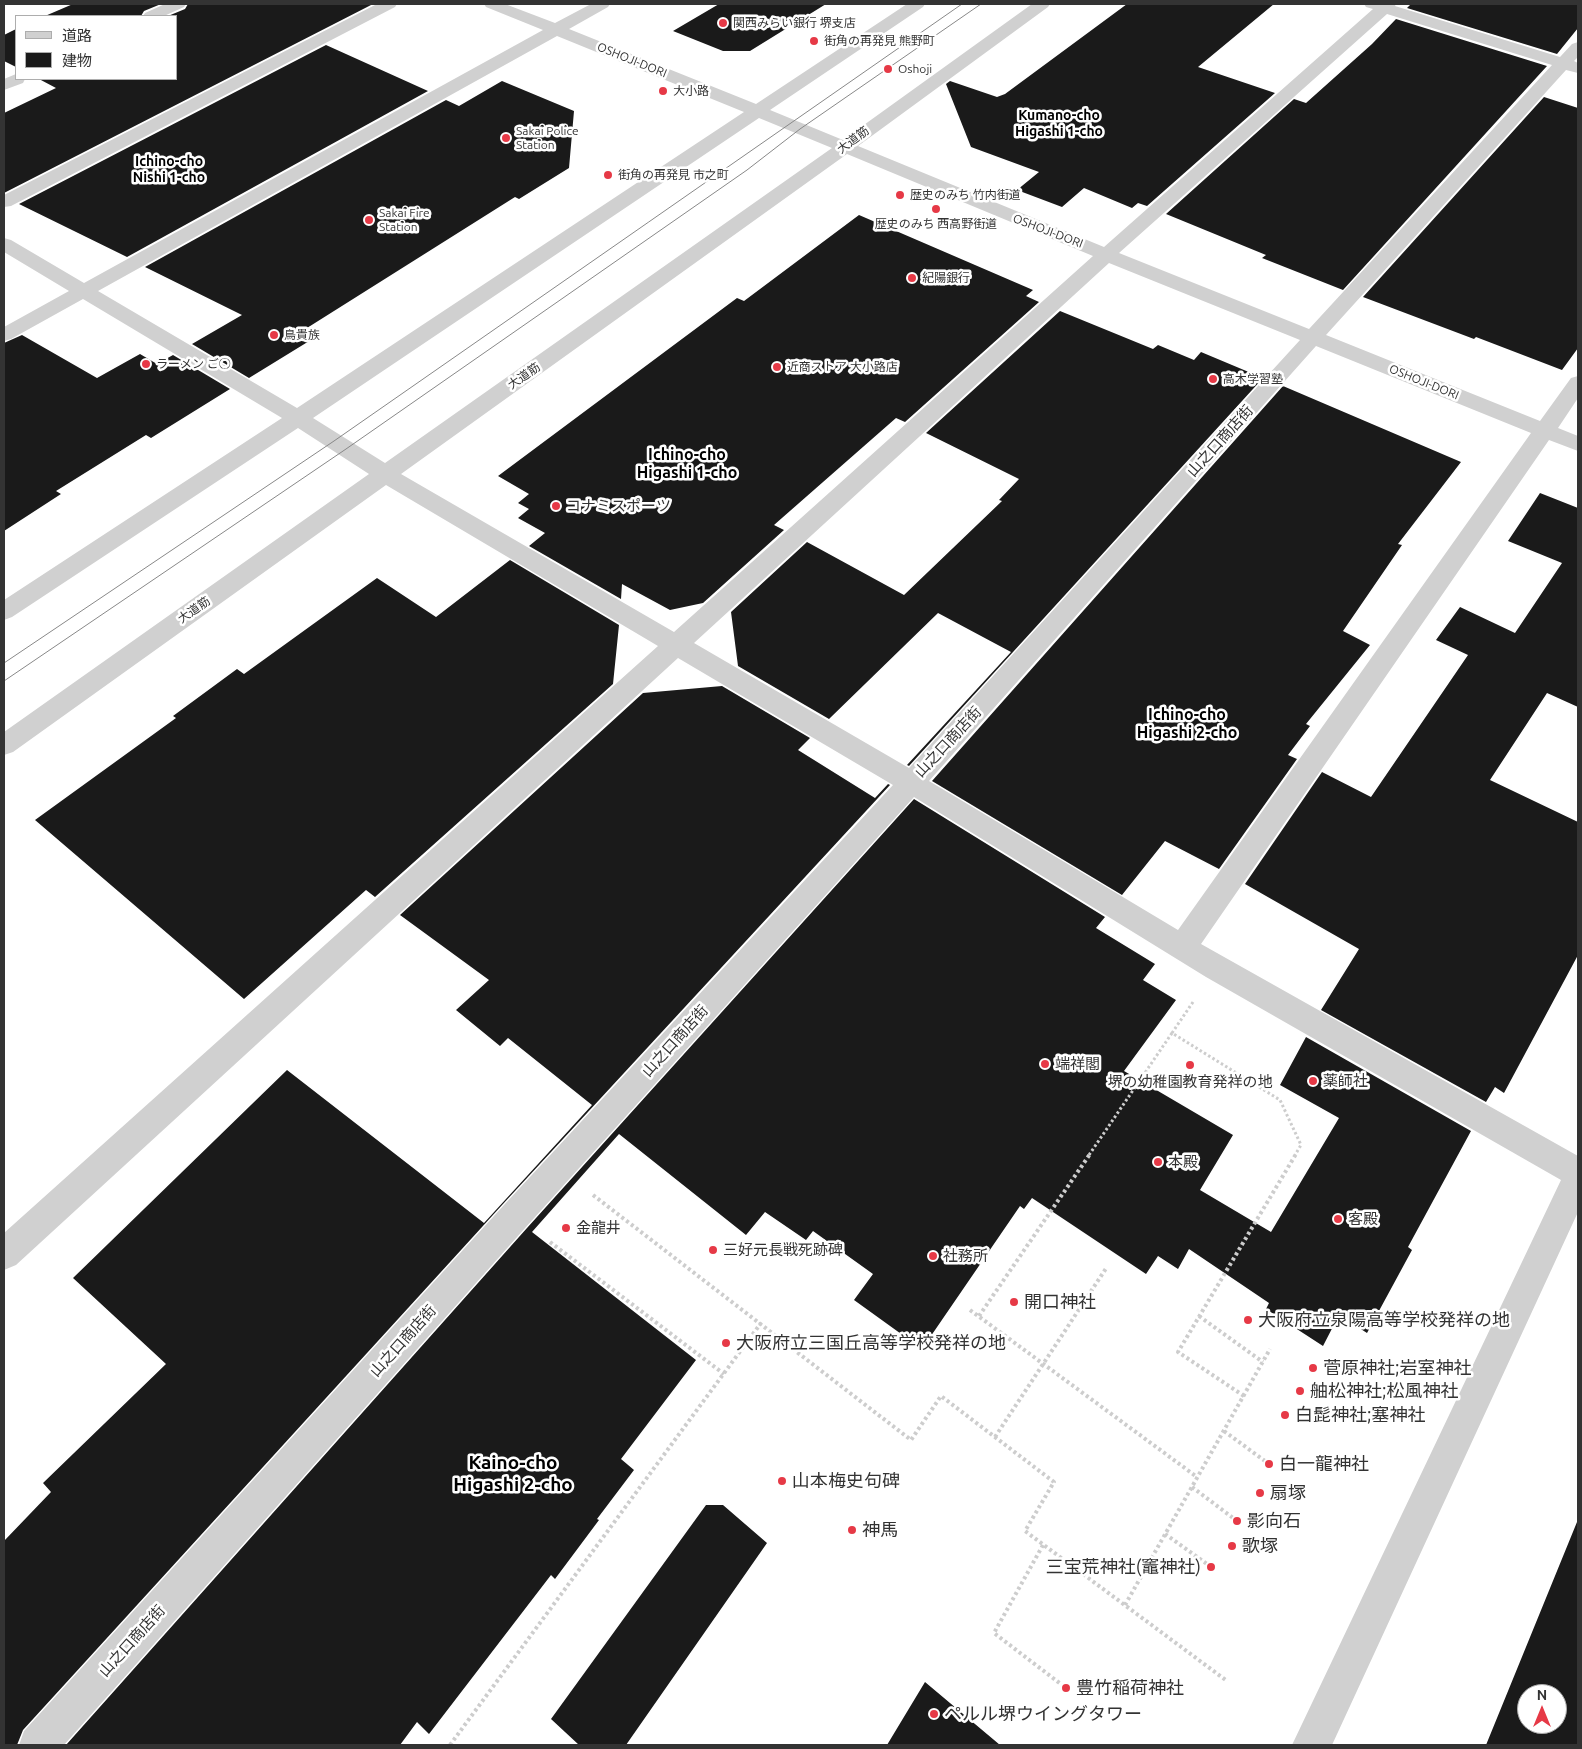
<!DOCTYPE html>
<meta charset="utf-8">
<style>
body{margin:0}
#map{position:relative;width:1582px;height:1749px;overflow:hidden;background:#fff;font-family:Ubuntu,"Noto Sans JP",sans-serif}
canvas{display:block}
.frame{position:absolute;inset:0;border:5px solid #333;pointer-events:none}
.legend{position:absolute;left:15px;top:15px;width:162px;height:65px;box-sizing:border-box;background:#fff;border:1px solid #adadad;margin:0;padding:6px 9px;list-style:none;font-size:15px;color:#333}
.legend li{display:flex;align-items:center;gap:10px;height:25px}
.legend b{width:25px;border:1px solid #adadad}
.north{position:absolute;left:1517px;top:1684px;width:50px;height:50px;box-sizing:border-box;background:#fff;border:1px solid #adadad;border-radius:50%;rotate:0deg;font-size:14px;font-weight:700;line-height:20px;text-align:center;color:#333}
.north::after{content:'';display:block;margin:auto;width:18px;height:22px;background:#e63946;clip-path:polygon(50% 0,100% 100%,50% 72%,0 100%)}
</style>
<div id="map">
<canvas width="1582" height="1749"></canvas>
<div class="frame"></div>
<ul class="legend">
<li><b style="height:6px;background:#d0d0d0"></b>道路</li>
<li><b style="height:14px;background:#1a1a1a"></b>建物</li>
</ul>
<div class="north">N</div>
</div>
<script>
const ctx = document.querySelector('canvas').getContext('2d');
ctx.lineJoin = 'round';
function fill(path, color) {
  ctx.fillStyle = color;
  ctx.fill(path, 'evenodd');
}
function toPath(rows) {
  const path = new Path2D();
  for (const r of rows) {
    path.moveTo(r[0], r[1]);
    for (let i = 2; i < r.length; i += 2) path.lineTo(r[i], r[i + 1]);
  }
  return path;
}
function trace(path, color, width, dash) {
  ctx.strokeStyle = color;
  ctx.lineWidth = width;
  ctx.lineCap = dash ? 'butt' : 'round';
  ctx.setLineDash(dash || []);
  ctx.stroke(path);
}
function drawText(font, color, halo, rows, align = 'center') {
  ctx.font = font + ' Ubuntu,"Noto Sans JP",sans-serif';
  ctx.lineWidth = 5;
  ctx.setLineDash([]);
  ctx.textBaseline = 'middle';
  ctx.strokeStyle = halo;
  ctx.fillStyle = color;
  for (const [text, x, y, turn = 0] of rows) {
    ctx.save();
    ctx.translate(x, y);
    ctx.rotate((+turn || 0) * Math.PI / 180);
    ctx.textAlign = isNaN(turn) ? turn : align;
    if (halo) ctx.strokeText(text, 0, 0);
    ctx.fillText(text, 0, 0);
    ctx.restore();
  }
}
fill(toPath([
 [73,4,161,4,144,11,141,16,45,16],
 [188,4,373,4,4,193,4,113,56,88,39,79,176,79,176,16,168,16,185,9],
 [719,4,826,4,750,51,723,51,673,31],
 [1127,4,1274,4,1198,67,1275,93,1147,206,1138,203,1132,208,1084,188,1062,207,1017,190,1039,172,971,147,946,84,950,81,997,97,1005,94],
 [1411,4,1578,4,1578,28,1557,54,1407,8],
 [1396,19,1547,66,1343,290,1262,258,1266,255,1166,214,1294,99,1306,103,1372,44],
 [16,29,16,67,4,61,4,35],
 [326,45,428,91,127,257,19,204],
 [502,81,574,111,569,168,519,199,515,197,307,328,319,335,249,378,192,344,242,315,145,267,446,100,459,106],
 [1544,97,1578,108,1578,348,1562,370,1476,337,1474,339,1363,297],
 [859,215,1033,290,1026,296,1039,302,905,422,896,418,774,525,784,530,703,603,670,610,622,584,621,599,529,546,545,533,518,518,529,509,518,503,529,494,498,476,737,298,744,301],
 [1060,311,1153,349,1158,345,1194,360,1201,352,1263,378,909,766,907,765,1011,652,938,613,829,719,738,666,731,612,807,542,904,595,1002,501,999,500,1019,479,926,433],
 [22,335,97,378,140,354,157,364,173,355,230,389,151,438,146,435,56,491,61,494,4,531,4,343],
 [1283,386,1461,462,1398,544,1402,545,1343,631,1370,645,1306,724,1310,726,1288,755,1297,759,1219,869,1165,841,1122,895,932,781],
 [1540,493,1578,508,1578,707,1547,693,1490,780,1578,822,1578,955,1504,1093,1495,1087,1486,1102,1321,1010,1359,949,1245,884,1322,772,1371,797,1468,655,1436,640,1460,607,1515,633,1562,563,1508,541],
 [510,560,619,625,613,684,375,897,366,890,244,999,35,820,176,718,173,716,237,669,244,674,377,578,436,617],
 [722,686,810,738,798,750,875,798,888,784,890,785,503,1204,23,1730,17,1745,4,1745,4,1541,51,1492,43,1483,166,1364,73,1278,287,1070,484,1223,592,1105,508,1038,500,1046,456,1010,489,980,400,915,643,693],
 [914,799,1105,917,1096,928,1155,964,1143,980,1176,1000,1124,1071,1233,1135,1200,1190,1271,1232,1339,1118,1280,1085,1306,1037,1471,1131,1408,1247,1412,1250,1367,1333,1339,1315,1323,1346,1266,1309,1269,1303,1189,1249,1178,1269,1158,1256,1146,1274,1032,1198,1024,1209,1020,1206,922,1349,854,1300,873,1274,813,1231,806,1240,765,1212,746,1235,619,1134,532,1232,696,1360,621,1459,634,1470,597,1519,599,1520,555,1579,551,1575,429,1734,417,1722,400,1745,66,1745,527,1228],
 [706,1505,723,1505,767,1543,626,1745,579,1745,551,1719],
 [1577,1522,1578,1745,1486,1745],
 [1527,1694,1557,1694,1557,1724,1527,1724],
 [925,1682,1000,1745,887,1745]
]), '#1a1a1a');
trace(toPath([
 [1193,1002,1172,1033,1280,1100,1301,1145,1295,1155],
 [1089,1155,1172,1033]
]), '#cdcdcd', 3, [2.5, 2.5]);
trace(toPath([
 [593,1195,911,1440,941,1396,1054,1482,1025,1531,1227,1681],
 [550,1242,724,1374],
 [970,1310,1197,1477],
 [979,1316,1090,1154],
 [1199,1316,1263,1362],
 [1244,1396,1178,1352,1296,1154],
 [1224,1431,1269,1464],
 [995,1437,1107,1267],
 [1192,1487,1237,1521],
 [1165,1534,1211,1567],
 [1043,1545,994,1633,1066,1688],
 [1125,1605,1270,1349],
 [450,1745,761,1323]
]), '#cdcdcd', 4, [3, 3]);
fill(toPath([
 [165,4,186,4,184,7,164,16,143,16,145,13,165,4],
 [377,4,397,4,395,7,11,206,4,207,4,195,377,4],
 [484,4,505,4,555,23,591,4,610,4,608,7,569,29,756,104,907,4,925,4,923,7,770,110,843,140,1032,4,1050,4,1048,7,858,146,1104,247,1373,9,1366,7,1364,4,1396,4,1395,6,1560,57,1572,44,1578,42,1578,57,1574,61,1578,63,1578,73,1566,70,1326,335,1540,421,1571,378,1578,376,1578,398,1558,428,1578,436,1578,451,1549,440,1201,944,1578,1156,1578,1212,1332,1745,1292,1745,1561,1180,1206,977,914,797,526,1227,64,1745,19,1745,24,1731,504,1205,893,785,678,658,16,1265,4,1270,4,1233,658,646,386,485,13,752,4,755,4,732,369,474,298,428,12,617,4,620,4,600,282,418,83,299,11,339,4,341,4,327,69,291,4,252,4,238,11,240,84,283,543,30,486,7,484,4],
 [1387,14,1552,65,1309,329,1119,253,1387,14],
 [557,36,744,112,297,408,98,291,557,36],
 [759,118,832,148,385,463,313,418,759,118],
 [847,154,1093,256,674,632,401,474,847,154],
 [1109,263,1300,340,909,768,694,643,1109,263],
 [1316,346,1531,433,1178,930,929,781,1316,346],
 [16,74,16,79,25,79,23,83,4,90,4,79,16,74]
]), '#d0d0d0');
trace(toPath([
 [4,663,334,441,962,4],
 [4,681,346,449,747,170,800,129,981,4]
]), '#888', 1);
for (const [x, y, r, color] of [
 [723,23,5,"#e63946"],
 [814,41,5,"#e63946"],
 [888,69,5,"#e63946"],
 [663,91,5,"#e63946"],
 [506,138,5,"#e63946"],
 [608,175,5,"#e63946"],
 [900,195,5,"#e63946"],
 [936,209,5,"#e63946"],
 [369,220,5,"#e63946"],
 [912,278,5,"#e63946"],
 [274,335,5,"#e63946"],
 [146,364,5,"#e63946"],
 [777,367,5,"#e63946"],
 [1213,379,5,"#e63946"],
 [556,506,5,"#e63946"],
 [1045,1064,5,"#e63946"],
 [1190,1065,5,"#e63946"],
 [1313,1081,5,"#e63946"],
 [1158,1162,5,"#e63946"],
 [1338,1219,5,"#e63946"],
 [566,1228,5,"#e63946"],
 [713,1250,5,"#e63946"],
 [933,1256,5,"#e63946"],
 [1014,1302,5,"#e63946"],
 [1248,1320,5,"#e63946"],
 [726,1343,5,"#e63946"],
 [1313,1368,5,"#e63946"],
 [1300,1391,5,"#e63946"],
 [1285,1415,5,"#e63946"],
 [1269,1464,5,"#e63946"],
 [782,1481,5,"#e63946"],
 [1260,1493,5,"#e63946"],
 [1237,1521,5,"#e63946"],
 [852,1530,5,"#e63946"],
 [1232,1546,5,"#e63946"],
 [1211,1567,5,"#e63946"],
 [1066,1688,5,"#e63946"],
 [934,1714,5,"#e63946"]
]) {
  const dot = new Path2D();
  dot.arc(x, y, r, 0, 2 * Math.PI);
  ctx.fillStyle = color;
  ctx.fill(dot);
  trace(dot, '#fff', 2);
}
drawText('12px', '#333', '#fff', [
 ["関西みらい銀行 堺支店",733,23],
 ["街角の再発見 熊野町",824,41],
 ["Oshoji",898,69],
 ["大小路",673,91],
 ["Sakai Police",516,131],
 ["Station",516,145],
 ["街角の再発見 市之町",618,175],
 ["歴史のみち 竹内街道",910,195],
 ["Sakai Fire",379,213],
 ["Station",379,227],
 ["歴史のみち 西高野街道",936,224,"center"],
 ["紀陽銀行",922,278],
 ["鳥貴族",284,335],
 ["ラーメン ご○",156,364],
 ["近商ストア 大小路店",787,367],
 ["高木学習塾",1223,379]
], 'left');
drawText('12px', '#333', '#fff', [
 ["OSHOJI-DORI",632,60,22],
 ["大道筋",853,140,-37],
 ["OSHOJI-DORI",1048,231,21],
 ["大道筋",524,376,-35],
 ["OSHOJI-DORI",1424,382,22],
 ["大道筋",194,610,-35]
]);
drawText('bold 14px', '#000', '#fff', [
 ["Kumano-cho",1059,115],
 ["Higashi 1-cho",1059,131],
 ["Ichino-cho",169,161],
 ["Nishi 1-cho",169,177]
]);
drawText('15px', '#333', '#fff', [
 ["山之口商店街",1220,441,-48],
 ["山之口商店街",948,742,-47],
 ["山之口商店街",675,1041,-48],
 ["山之口商店街",403,1341,-48],
 ["山之口商店街",132,1641,-48]
]);
drawText('15px', '#333', '#fff', [
 ["コナミスポーツ",566,506],
 ["端祥閣",1055,1064],
 ["薬師社",1323,1081],
 ["堺の幼稚園教育発祥の地",1190,1082,"center"],
 ["本殿",1168,1162],
 ["客殿",1348,1219],
 ["金龍井",576,1228],
 ["三好元長戦死跡碑",723,1250],
 ["社務所",943,1256]
], 'left');
drawText('bold 16px', '#000', '#fff', [
 ["Ichino-cho",687,455],
 ["Higashi 1-cho",687,473],
 ["Ichino-cho",1187,715],
 ["Higashi 2-cho",1187,733]
]);
drawText('18px', '#333', '#fff', [
 ["開口神社",1024,1302],
 ["大阪府立泉陽高等学校発祥の地",1258,1320],
 ["大阪府立三国丘高等学校発祥の地",736,1343],
 ["菅原神社;岩室神社",1323,1368],
 ["舳松神社;松風神社",1310,1391],
 ["白髭神社;塞神社",1295,1415],
 ["白一龍神社",1279,1464],
 ["山本梅史句碑",792,1481],
 ["扇塚",1270,1493],
 ["影向石",1247,1521],
 ["神馬",862,1530],
 ["歌塚",1242,1546],
 ["三宝荒神社(竈神社)",1201,1567,"right"],
 ["豊竹稲荷神社",1076,1688],
 ["ペルル堺ウイングタワー",944,1714]
], 'left');
drawText('bold 19px', '#000', '#fff', [
 ["Kaino-cho",513,1463],
 ["Higashi 2-cho",513,1485]
]);
</script>
